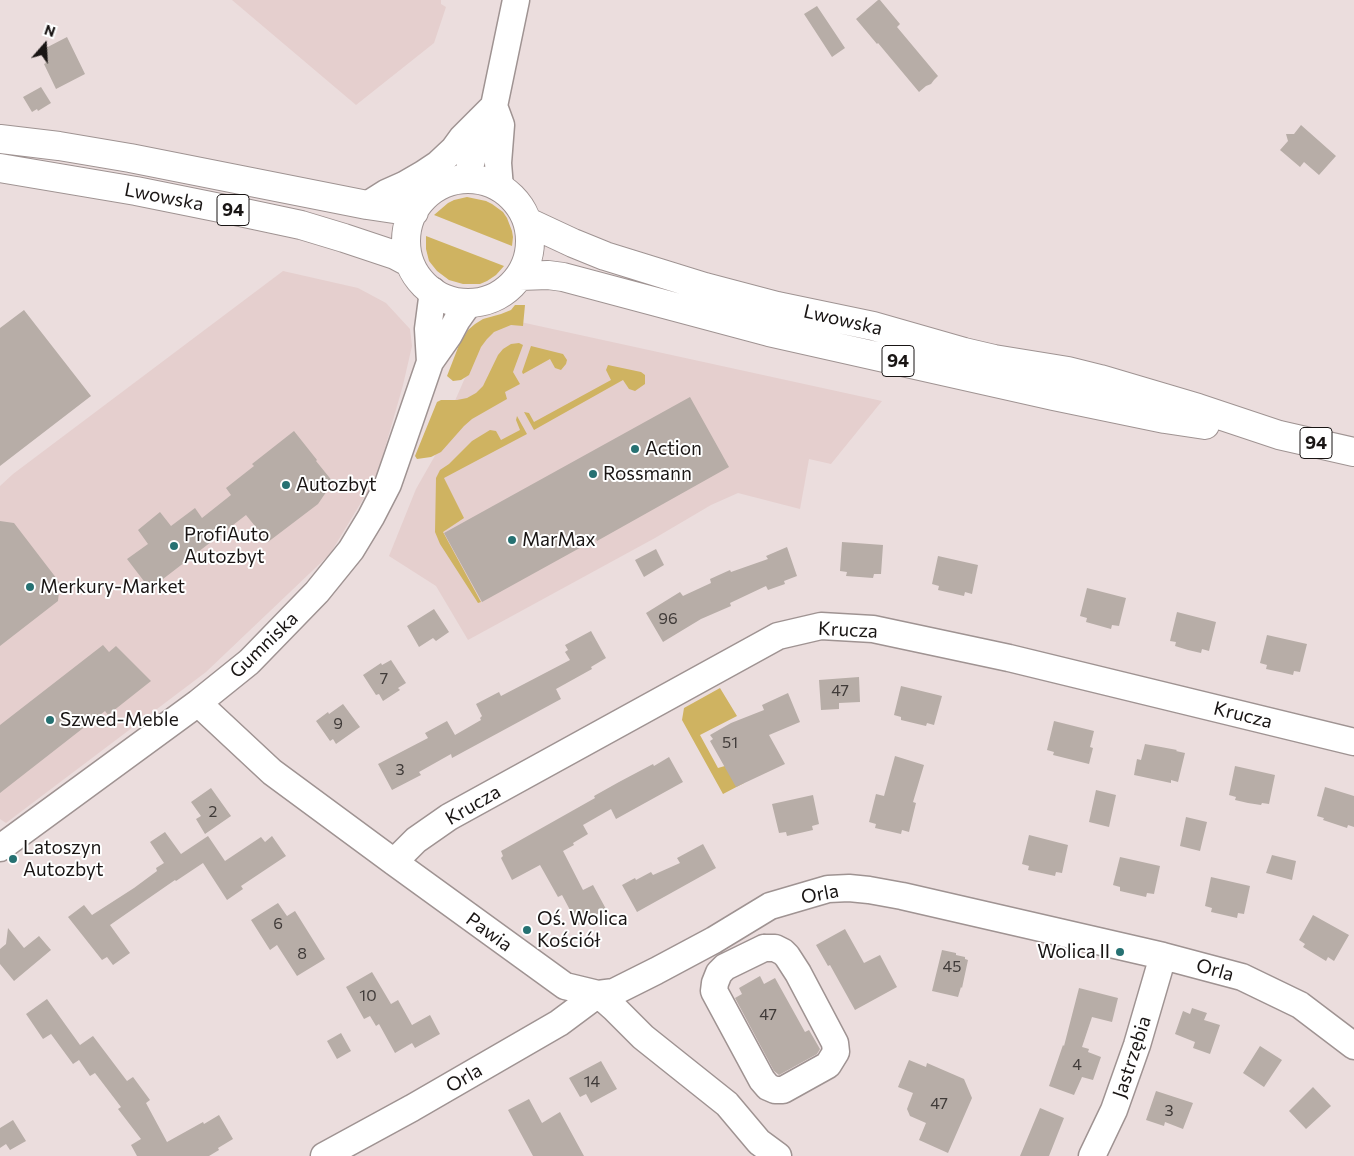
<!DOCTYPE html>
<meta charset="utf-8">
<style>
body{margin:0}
#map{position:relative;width:1354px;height:1156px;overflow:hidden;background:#ebdddd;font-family:Commissioner,sans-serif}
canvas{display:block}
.north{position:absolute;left:20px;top:20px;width:50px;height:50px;-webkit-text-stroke:4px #fff;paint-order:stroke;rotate:19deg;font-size:14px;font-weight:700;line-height:20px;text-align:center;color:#191514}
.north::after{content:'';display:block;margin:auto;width:18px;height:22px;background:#191514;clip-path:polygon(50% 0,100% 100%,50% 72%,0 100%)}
</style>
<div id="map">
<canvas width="1354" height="1156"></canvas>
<div class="north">N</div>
</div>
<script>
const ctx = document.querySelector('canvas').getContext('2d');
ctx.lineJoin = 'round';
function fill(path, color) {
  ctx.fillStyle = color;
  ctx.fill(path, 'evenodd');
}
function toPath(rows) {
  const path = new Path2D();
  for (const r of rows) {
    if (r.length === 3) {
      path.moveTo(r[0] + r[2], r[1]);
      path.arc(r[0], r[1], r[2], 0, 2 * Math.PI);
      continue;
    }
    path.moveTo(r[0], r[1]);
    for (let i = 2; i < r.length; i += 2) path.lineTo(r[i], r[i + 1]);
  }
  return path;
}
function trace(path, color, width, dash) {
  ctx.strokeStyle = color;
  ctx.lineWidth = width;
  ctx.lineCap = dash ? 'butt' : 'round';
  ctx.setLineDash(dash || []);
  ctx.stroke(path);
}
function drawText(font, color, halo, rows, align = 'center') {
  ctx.font = font + ' Commissioner,sans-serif';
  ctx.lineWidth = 4;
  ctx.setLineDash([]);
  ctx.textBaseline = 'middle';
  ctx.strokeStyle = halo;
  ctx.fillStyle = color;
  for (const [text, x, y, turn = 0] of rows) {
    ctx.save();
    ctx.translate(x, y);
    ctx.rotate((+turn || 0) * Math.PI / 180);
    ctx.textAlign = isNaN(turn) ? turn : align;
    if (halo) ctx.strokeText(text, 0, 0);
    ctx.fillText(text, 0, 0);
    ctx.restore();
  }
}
fill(toPath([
 [232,0,441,0,441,4,446,7,434,43,356,105],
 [283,271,358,288,386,303,410,329,412,346,403,385,377,476,330,554,206,672,6,823,0,819,0,486,13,474],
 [516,321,882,401,831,464,809,459,800,509,738,493,711,505,655,538,468,640,436,586,389,556,416,489,437,452,454,403,485,332]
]), '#e5cfce');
fill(toPath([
 [467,197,486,201,492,204,503,212,507,218,512,231,513,237,512,246,434,215,448,203,454,200],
 [426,236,504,266,496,275,487,281,480,284,463,284,449,280,437,271,429,261,426,249],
 [515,305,525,305,523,326,511,325,494,332,487,339,481,347,469,375,461,380,453,381,447,376,459,345,468,330,475,324,483,319,501,314,511,310],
 [519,343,523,345,513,372,520,384,505,392,507,399,472,419,464,426,441,452,431,457,417,459,415,456,437,402,441,400,457,400,467,398,476,393,483,386,498,355,503,349,511,344],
 [531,346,563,354,567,360,566,364,561,370,555,368,550,359,523,374,522,372],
 [608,365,641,372,645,375,645,384,635,391,629,389,623,380,534,430,524,412,529,413,534,422,611,380,606,370],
 [517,416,527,434,444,478,464,518,443,532,481,602,478,603,440,544,435,532,436,478,440,470,449,464,472,441,490,430,496,431,501,440,520,430,516,420],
 [720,688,737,716,700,735,718,768,735,763,744,783,723,794,682,720,684,708]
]), '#cfb361');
fill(toPath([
 [878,0,880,0,900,24,897,27,938,76,934,80,931,84,926,86,919,92,878,43,877,44,856,19],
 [817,6,845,48,832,57,804,14],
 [67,37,85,74,56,89,44,64,46,63,40,51],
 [41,87,51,103,38,111,37,109,32,112,23,97],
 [1301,125,1336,156,1319,175,1304,162,1300,167,1280,150,1288,141,1286,134,1294,134],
 [24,310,91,396,0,466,0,328],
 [690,397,729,467,597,541,596,539,482,602,444,533],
 [294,431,317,460,316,461,333,482,318,504,268,542,246,515,150,589,127,559,148,544,138,530,160,512,171,526,195,508,202,518,231,495,226,488,254,466,252,464],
 [0,521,14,523,60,583,58,601,0,646],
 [842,542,883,545,881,574,874,574,873,578,846,576,847,572,840,571],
 [787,547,797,576,784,581,785,584,768,590,766,586,730,603,731,606,701,619,663,642,646,613,680,592,683,596,685,595,711,583,710,579,730,570,731,572,768,559,766,556],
 [656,549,664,565,644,577,635,560],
 [938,556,978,565,972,594,965,592,964,596,938,590,939,586,932,584],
 [1087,588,1126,598,1119,626,1112,625,1111,629,1086,622,1087,618,1080,616],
 [434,609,449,632,436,641,433,638,419,647,407,626],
 [1177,612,1216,622,1209,651,1202,649,1201,653,1188,650,1175,646,1176,642,1170,641],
 [591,631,606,658,591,667,592,669,556,689,561,699,452,758,451,754,419,772,421,775,392,790,378,764,428,738,425,733,447,721,455,735,481,720,480,718,482,716,476,704,499,692,501,696,570,660,565,652,568,650,565,645],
 [1267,635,1307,644,1300,672,1294,671,1293,675,1280,672,1266,669,1267,665,1260,663],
 [103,645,109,652,116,646,151,681,108,715,105,711,0,793,0,725],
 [391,660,406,683,398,688,400,690,383,701,379,694,376,695,363,675,381,663,382,665],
 [859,677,860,702,839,703,839,709,821,710,819,680],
 [901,686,942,696,934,725,927,723,926,726,901,720,901,717,894,715],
 [788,693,800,722,769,735,785,764,736,787,710,741,713,739,710,735,731,723,764,710,762,705],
 [343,704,360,727,336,744,333,739,330,741,316,721,328,712,329,714],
 [1054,721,1094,731,1090,747,1093,748,1089,764,1053,755,1054,752,1047,750],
 [1145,744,1177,750,1176,751,1185,753,1178,782,1171,780,1171,783,1134,775,1137,759,1141,760],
 [895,756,924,765,913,802,916,803,909,832,902,830,901,834,875,828,876,824,869,822,876,794,884,796],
 [669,757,683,782,616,819,611,809,583,825,588,834,573,843,574,845,563,851,583,890,593,885,606,909,578,925,562,895,558,897,540,865,512,880,501,858,503,856,501,851,595,798,594,796,619,782,653,764,654,766],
 [1235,766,1275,775,1269,804,1262,803,1261,805,1248,803,1235,800,1236,797,1229,795],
 [1325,787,1354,796,1354,827,1348,825,1347,828,1323,820,1324,818,1317,816],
 [211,788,231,816,205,834,196,819,201,816,191,802],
 [1096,790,1116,795,1109,827,1089,822],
 [813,795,819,824,812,826,813,830,787,836,786,832,779,833,772,804],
 [1186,817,1207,822,1200,851,1180,846],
 [165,832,181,854,208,836,225,861,261,837,265,842,272,836,286,856,241,886,243,889,227,900,203,863,176,881,175,880,110,925,130,953,113,965,107,957,102,960,68,917,84,905,92,915,134,888,157,871,156,868,164,863,150,842],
 [1029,835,1068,845,1062,873,1056,872,1055,876,1028,870,1029,866,1022,864],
 [703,844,716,868,637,912,622,885,635,878,636,880,651,872,653,875,680,863,677,858],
 [1272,855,1296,861,1292,880,1266,873],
 [1120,857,1160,866,1154,894,1147,893,1146,897,1120,891,1120,887,1113,885],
 [1211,877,1250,886,1244,914,1238,913,1237,918,1211,912,1212,908,1205,906],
 [278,903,287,916,295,911,325,959,297,976,277,945,270,950,251,920],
 [1313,915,1349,935,1334,961,1328,957,1326,961,1303,947,1305,944,1299,940],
 [8,928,24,948,39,936,51,950,14,981,0,964,0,949,6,944],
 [845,929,864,963,880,955,897,987,855,1010,830,965,828,966,816,945],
 [942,950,956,953,956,955,965,957,965,959,968,960,962,988,961,987,958,997,932,991],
 [372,972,391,1004,398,1000,412,1025,430,1015,440,1034,415,1048,412,1043,395,1053,379,1024,376,1026,370,1016,364,1019,346,987],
 [760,976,764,984,775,978,805,1032,809,1030,820,1049,817,1054,779,1075,774,1071,735,998,742,994,739,988],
 [1079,988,1118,998,1112,1022,1092,1017,1082,1047,1089,1049,1088,1052,1101,1057,1093,1080,1082,1077,1074,1095,1049,1086,1063,1045,1064,1046],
 [47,999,80,1045,93,1036,127,1081,133,1077,150,1100,146,1103,167,1142,203,1122,204,1124,219,1115,233,1139,218,1148,219,1150,209,1156,137,1156,131,1145,141,1139,118,1109,121,1107,95,1073,90,1076,79,1060,73,1064,51,1034,43,1039,26,1014],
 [1192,1008,1207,1013,1204,1020,1220,1025,1210,1054,1193,1048,1195,1042,1175,1034,1183,1011,1190,1014],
 [341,1033,351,1051,337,1059,327,1041],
 [1260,1046,1282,1060,1264,1087,1243,1073],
 [909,1060,926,1067,927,1063,964,1079,972,1098,948,1153,919,1140,926,1123,910,1116,907,1109,913,1093,898,1087],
 [601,1061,617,1089,591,1103,586,1094,580,1097,569,1078],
 [1313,1087,1331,1106,1306,1129,1289,1111],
 [1156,1091,1193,1103,1183,1129,1165,1122,1164,1126,1146,1120],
 [529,1099,542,1123,560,1112,584,1156,533,1156,508,1110],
 [1040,1108,1064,1118,1049,1156,1020,1156],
 [13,1120,26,1141,10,1150,6,1144,0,1148,0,1128]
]), '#b7ada7');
const minor = toPath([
 [494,106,501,125,498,163,500,188],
 [466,179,473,157,480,120],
 [367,205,386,193,404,185,423,174,438,164,454,149,462,138,494,106,516,0],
 [430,362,428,329,433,291],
 [198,703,272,772,394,862,565,986,598,994,615,1009,643,1037,727,1104,759,1142,778,1156],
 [0,848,198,703,249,662,317,592,351,550,371,517,388,484,396,461,430,362,449,335,457,320,469,303],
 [394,862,416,840,449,817,778,636,821,626,873,629,1009,658,1354,742],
 [764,948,775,948,783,952,787,956,798,973,835,1043,836,1052,828,1065,783,1090,775,1090,768,1087,762,1080,714,991,715,983,719,973,725,967,764,948],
 [324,1156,412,1108,559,1023,598,994,614,992,656,971,714,940,770,906,828,889,849,888,869,890,902,896,1163,956,1242,977,1300,1005,1354,1046],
 [1092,1156,1114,1110,1137,1045,1163,956]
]);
const major = toPath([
 [0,139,59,146,130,158,367,205,414,212],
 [0,168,136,191,240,212,301,225,344,238,395,255,410,263],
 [468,241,62],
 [528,222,573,243,605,256,705,287,777,306,873,326,964,352,994,359,1068,371,1100,379,1198,408,1279,435,1354,452],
 [520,276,548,275,563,277,769,332,1054,396,1165,419,1205,425]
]);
trace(minor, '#9f9392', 29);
trace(major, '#9f9392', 30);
trace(minor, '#fff', 26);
trace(major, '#fff', 28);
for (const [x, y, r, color] of [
 [635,449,5,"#267172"],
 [593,474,5,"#267172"],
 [286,485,5,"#267172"],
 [512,540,5,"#267172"],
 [174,546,5,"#267172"],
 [30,587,5,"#267172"],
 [50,720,5,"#267172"],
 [13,859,5,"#267172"],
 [527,930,5,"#267172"],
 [1120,952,5,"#267172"]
]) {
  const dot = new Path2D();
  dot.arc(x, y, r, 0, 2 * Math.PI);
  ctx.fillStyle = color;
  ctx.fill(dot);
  trace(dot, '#fff', 2);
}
drawText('16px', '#403b39', null, [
 ["96",668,619],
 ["7",384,679],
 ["47",840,691],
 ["9",338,724],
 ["51",730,743],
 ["3",400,770],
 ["2",213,812],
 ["6",278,924],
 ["8",302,954],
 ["45",952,967],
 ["10",368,996],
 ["47",768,1015],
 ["4",1077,1065],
 ["14",592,1082],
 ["47",939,1104],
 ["3",1169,1111]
]);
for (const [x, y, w] of [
 [233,210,32],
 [898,361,32],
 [1316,443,32]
]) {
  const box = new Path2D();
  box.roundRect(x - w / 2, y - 15.5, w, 31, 4);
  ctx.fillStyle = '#fff';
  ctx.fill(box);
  trace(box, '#191514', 1);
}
drawText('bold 18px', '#191514', null, [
 ["94",233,210],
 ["94",898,361],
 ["94",1316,443]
]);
drawText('19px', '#191514', '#fff', [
 ["Lwowska",164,197,11],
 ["Lwowska",843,320,13],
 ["Krucza",848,630,3],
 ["Gumniska",264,645,-44],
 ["Krucza",1243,715,14],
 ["Krucza",473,805,-30],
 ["Orla",820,894,-11],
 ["Pawia",489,932,36],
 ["Orla",1215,970,16],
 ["Jastrzębia",1132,1057,-72],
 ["Orla",464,1078,-30]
]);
drawText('19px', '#191514', '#fff', [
 ["Action",645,449],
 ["Rossmann",603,474],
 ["Autozbyt",296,485],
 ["ProfiAuto",184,535],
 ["Autozbyt",184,557],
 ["MarMax",522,540],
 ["Merkury-Market",40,587],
 ["Szwed-Meble",60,720],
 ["Latoszyn",23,848],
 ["Autozbyt",23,870],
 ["Oś. Wolica",537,919],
 ["Kościół",537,941],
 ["Wolica II",1110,952,"right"]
], 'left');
</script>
